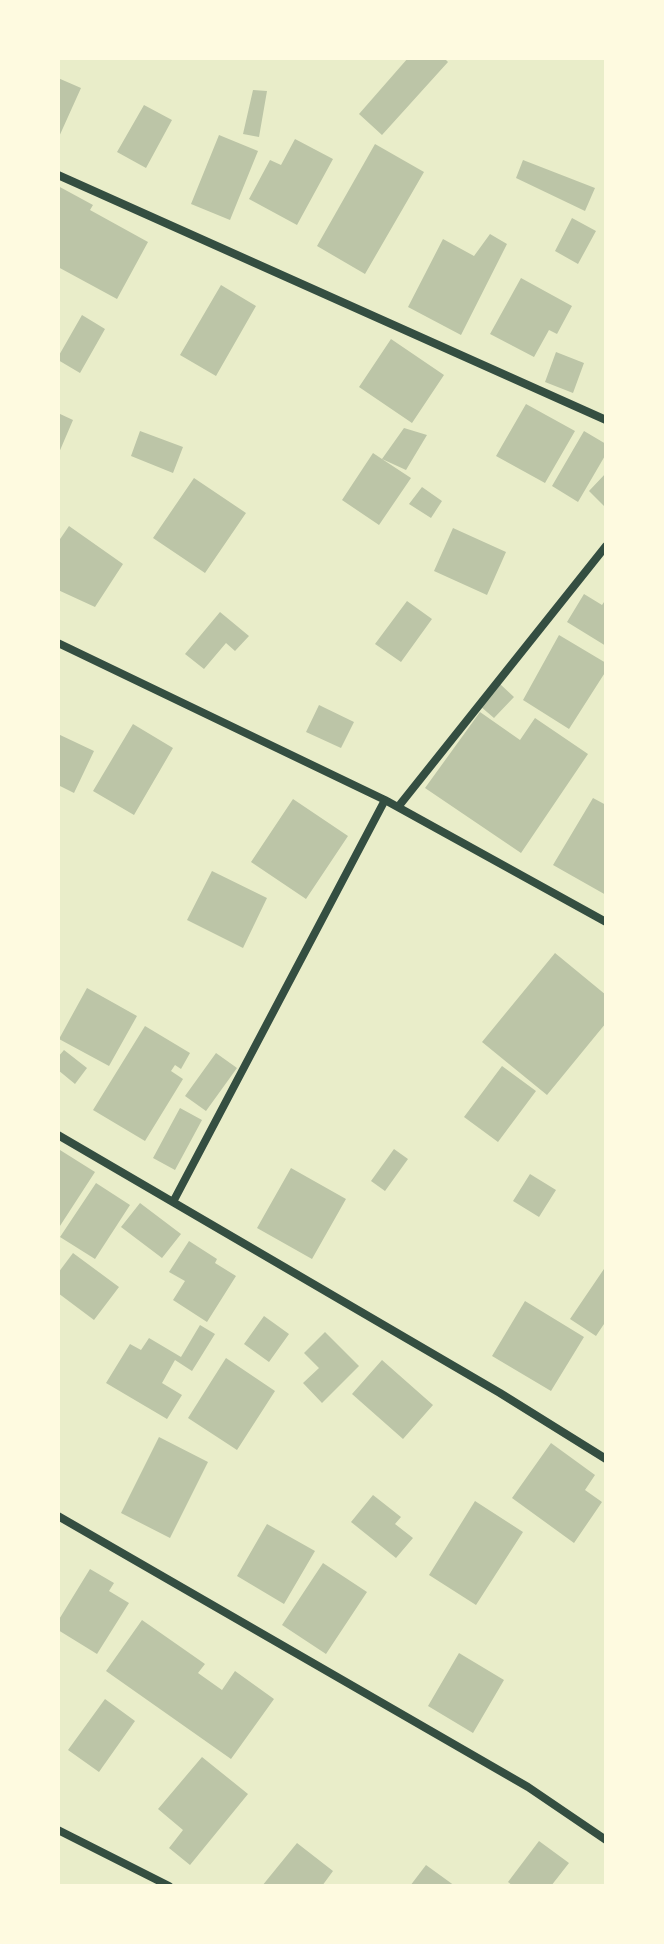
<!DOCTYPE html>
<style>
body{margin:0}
#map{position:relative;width:664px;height:1944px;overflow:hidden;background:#e9edc9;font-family:"Work Sans",sans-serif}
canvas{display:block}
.frame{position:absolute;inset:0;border:60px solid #fefae0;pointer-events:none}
</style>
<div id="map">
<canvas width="664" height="1944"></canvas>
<div class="frame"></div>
</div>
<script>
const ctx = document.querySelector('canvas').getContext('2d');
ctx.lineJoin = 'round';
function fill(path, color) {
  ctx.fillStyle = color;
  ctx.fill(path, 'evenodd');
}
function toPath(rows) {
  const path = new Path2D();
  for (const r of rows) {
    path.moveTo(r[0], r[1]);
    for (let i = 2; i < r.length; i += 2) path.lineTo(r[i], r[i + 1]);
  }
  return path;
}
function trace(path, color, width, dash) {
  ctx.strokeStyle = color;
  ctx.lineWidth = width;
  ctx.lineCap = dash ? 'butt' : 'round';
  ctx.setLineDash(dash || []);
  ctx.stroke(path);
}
fill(toPath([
 [408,58,444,58,448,62,382,135,359,114],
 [58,78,81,88,58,139],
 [253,90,267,91,259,137,243,134],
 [144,105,172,120,146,168,117,152],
 [219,135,258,151,230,220,191,204],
 [295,139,333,159,297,225,249,199,270,160,281,165],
 [375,144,424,172,365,274,317,246],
 [523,160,595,188,585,211,516,178],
 [58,186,93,205,90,210,148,242,117,299,58,267],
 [572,218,596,231,578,264,555,251],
 [490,234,507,244,461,335,408,307,443,239,474,256],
 [521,278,572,306,557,334,549,330,534,357,490,334],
 [221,285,256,306,216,376,180,355],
 [82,315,105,329,80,373,58,360,58,357],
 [391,339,444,375,412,423,359,387],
 [556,352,584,363,573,393,545,382],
 [526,404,575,431,545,483,496,456],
 [58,413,73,420,58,455],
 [404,428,427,435,406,470,382,459,411,478,379,525,342,500,373,453,382,459],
 [140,431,183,447,173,473,131,456],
 [584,431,606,444,606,454,578,502,552,486],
 [606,473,606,508,589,491],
 [194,478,246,513,205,573,153,538],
 [422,487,442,501,431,518,409,504],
 [69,526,123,564,95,607,58,590,58,542],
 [453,528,506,552,487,595,434,571],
 [584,594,602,605,606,599,606,646,567,622],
 [407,601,432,619,401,662,375,644],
 [220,612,249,636,235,651,226,643,204,669,185,654],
 [559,635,606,663,606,671,569,729,523,700],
 [500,684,514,697,494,718,480,706],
 [319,705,354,722,341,748,306,732],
 [480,712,520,740,535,718,588,754,521,853,425,788],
 [133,724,173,748,134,815,93,791],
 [58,734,94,751,74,793,58,785],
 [593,798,606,805,606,895,553,865],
 [293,799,348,836,306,899,251,862],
 [212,871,267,898,243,948,187,920],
 [555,953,606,995,606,1023,547,1095,482,1042],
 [87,988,137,1016,109,1066,59,1039],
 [145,1026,190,1053,181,1069,175,1065,171,1071,183,1079,145,1141,93,1110],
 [64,1050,87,1068,75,1084,58,1070,58,1057],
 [216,1053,237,1068,206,1111,185,1096],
 [502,1066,536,1091,498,1142,464,1117],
 [180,1108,202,1120,175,1170,153,1158],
 [394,1149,408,1159,385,1191,371,1181],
 [60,1150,95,1172,58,1229,58,1153],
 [291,1168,346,1199,312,1259,257,1228],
 [530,1174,556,1190,539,1217,513,1201],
 [96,1183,130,1205,95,1259,60,1237],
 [140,1203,181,1234,162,1258,121,1227],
 [189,1241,217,1259,215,1263,236,1276,207,1322,173,1300,185,1281,169,1272],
 [73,1253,119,1287,94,1320,58,1293,58,1273],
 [606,1266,606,1321,596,1336,570,1319],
 [525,1301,584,1337,551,1391,492,1356],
 [264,1316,289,1334,269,1362,244,1344],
 [200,1325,215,1334,192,1371,175,1360,162,1383,182,1395,167,1419,106,1383,130,1344,141,1350,149,1338,181,1357],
 [325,1332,359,1366,322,1403,303,1383,319,1368,304,1353],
 [226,1358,275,1391,237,1450,188,1418],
 [382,1360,433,1405,403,1439,352,1394],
 [159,1437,208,1462,170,1538,121,1513],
 [551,1443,595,1475,585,1490,602,1502,574,1543,512,1498],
 [373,1495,401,1517,395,1524,413,1538,396,1558,351,1522],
 [475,1501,523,1532,476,1605,429,1575],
 [267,1524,315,1551,284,1604,237,1576],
 [323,1563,367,1592,326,1654,282,1625],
 [90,1569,114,1583,109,1591,129,1603,97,1654,58,1630,58,1621],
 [142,1620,205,1664,198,1673,222,1690,235,1671,274,1699,231,1759,106,1671],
 [459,1653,504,1680,473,1733,428,1706],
 [105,1699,135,1721,99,1772,68,1750],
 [202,1757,248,1794,190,1865,169,1848,183,1830,158,1809],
 [539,1841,569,1863,551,1886,513,1886,508,1882],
 [297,1843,333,1871,322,1886,262,1886],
 [426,1865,455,1886,410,1886]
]), '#bcc5a7');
trace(toPath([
 [58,175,606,420],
 [58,643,385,800,606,922],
 [398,807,606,546],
 [58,1135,500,1393,606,1459],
 [173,1202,385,800],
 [58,1516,528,1787,606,1840],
 [58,1830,169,1886]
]), '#344e41', 8);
</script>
